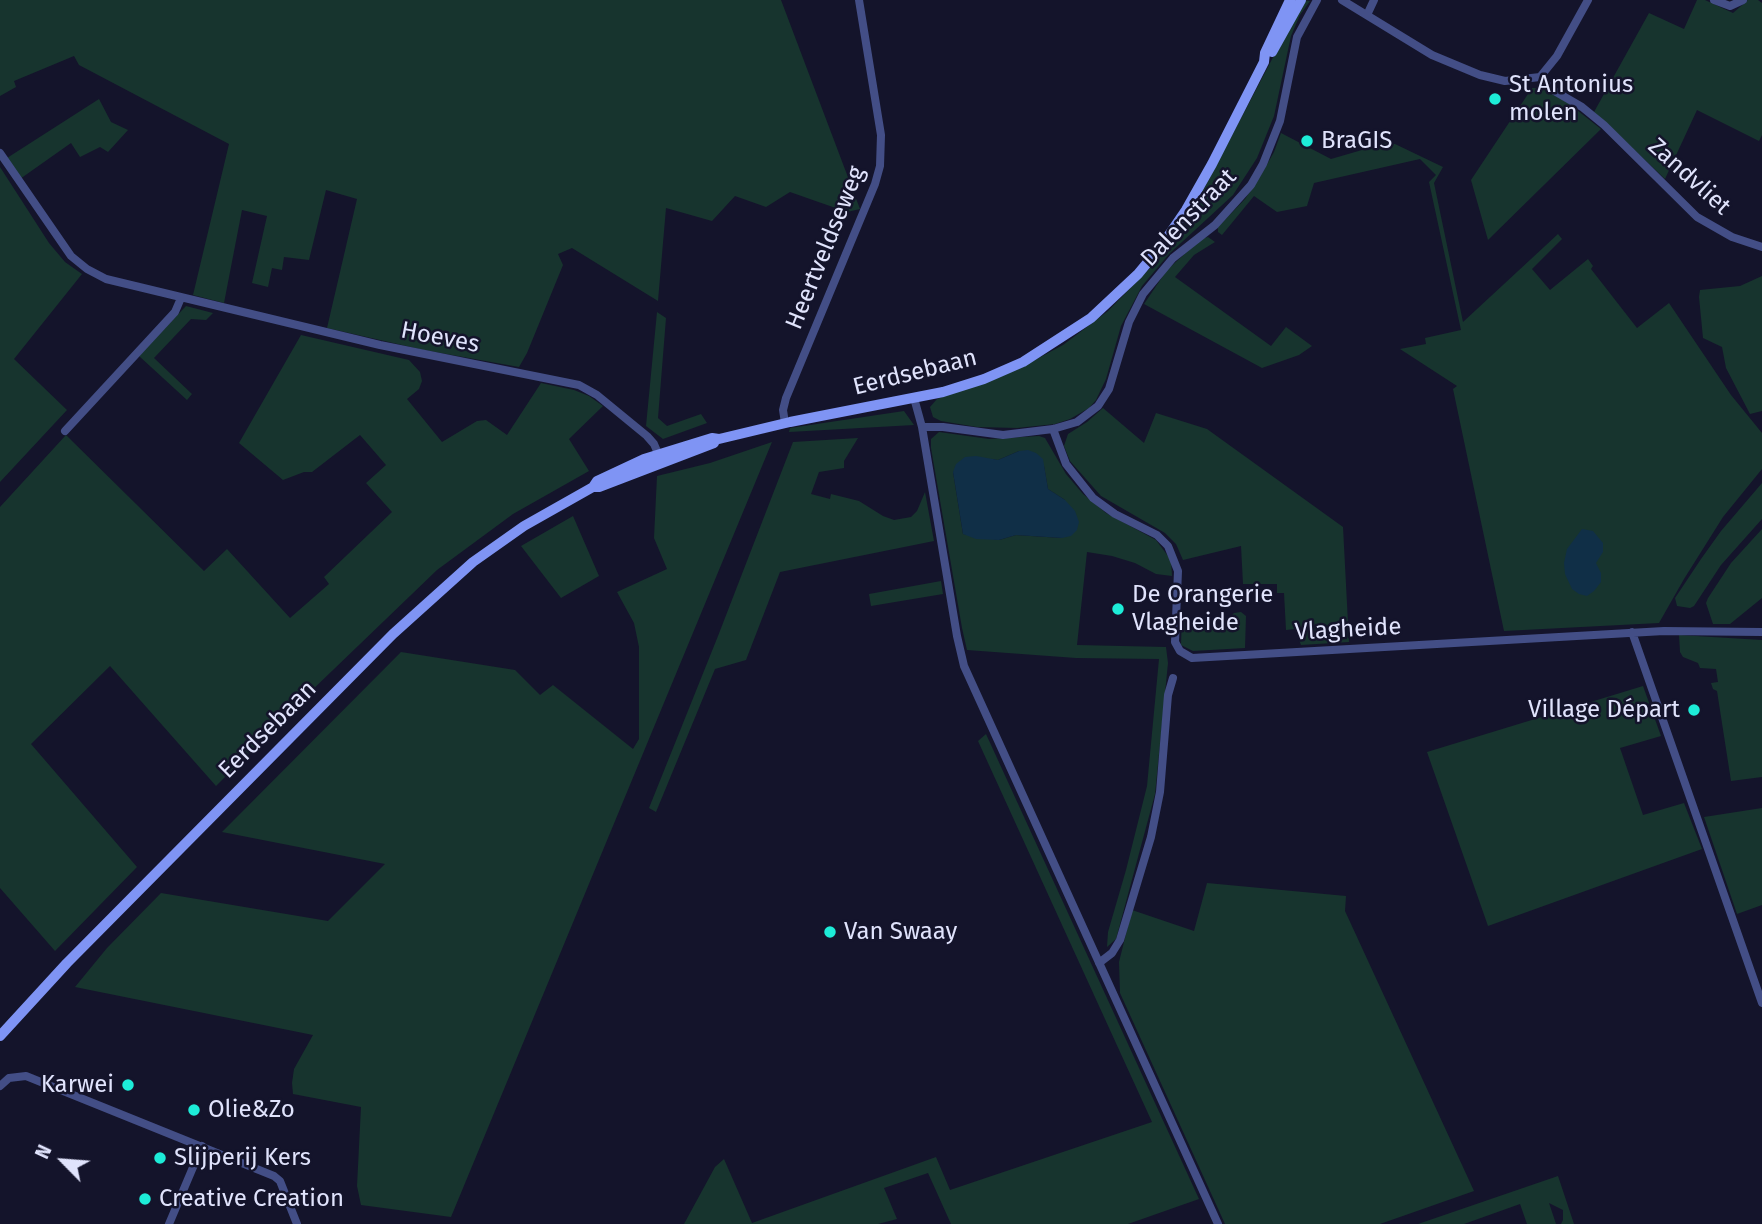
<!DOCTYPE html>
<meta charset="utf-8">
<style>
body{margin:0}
#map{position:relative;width:1762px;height:1224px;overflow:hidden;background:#14142b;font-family:"Fira Sans",sans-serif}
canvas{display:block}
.north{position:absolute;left:28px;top:1126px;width:70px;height:70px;-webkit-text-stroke:5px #14142b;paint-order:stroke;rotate:295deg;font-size:19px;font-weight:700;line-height:28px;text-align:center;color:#e0e3fc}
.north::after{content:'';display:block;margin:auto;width:24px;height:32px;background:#e0e3fc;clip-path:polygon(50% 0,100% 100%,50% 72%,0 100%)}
</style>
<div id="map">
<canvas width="1762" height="1224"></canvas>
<div class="north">N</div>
</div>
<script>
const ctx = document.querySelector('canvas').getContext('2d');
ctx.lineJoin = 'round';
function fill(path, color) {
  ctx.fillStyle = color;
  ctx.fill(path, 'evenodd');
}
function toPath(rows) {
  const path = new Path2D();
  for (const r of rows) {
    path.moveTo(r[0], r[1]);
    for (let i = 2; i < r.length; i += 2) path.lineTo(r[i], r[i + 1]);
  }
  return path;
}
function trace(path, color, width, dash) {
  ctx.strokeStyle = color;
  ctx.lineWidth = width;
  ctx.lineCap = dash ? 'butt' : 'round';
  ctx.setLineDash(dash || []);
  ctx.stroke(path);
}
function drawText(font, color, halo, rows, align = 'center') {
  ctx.font = font + ' "Fira Sans",sans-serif';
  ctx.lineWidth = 5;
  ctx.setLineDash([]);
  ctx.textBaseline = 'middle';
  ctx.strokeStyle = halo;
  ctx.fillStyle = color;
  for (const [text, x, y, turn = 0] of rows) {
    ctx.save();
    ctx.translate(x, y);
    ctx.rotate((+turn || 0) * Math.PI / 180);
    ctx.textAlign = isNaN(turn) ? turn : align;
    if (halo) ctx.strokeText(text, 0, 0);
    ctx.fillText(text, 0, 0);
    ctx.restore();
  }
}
fill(toPath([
 [0,0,781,0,860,209,847,212,790,192,766,207,735,196,712,221,666,208,658,301,572,248,558,254,563,265,527,353,519,367,424,350,327,328,357,199,326,190,309,260,284,257,282,270,272,268,268,287,252,283,267,216,242,210,224,303,193,295,229,144,79,65,74,56,14,81,16,87,0,96],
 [1303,0,1310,1,1300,15,1291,36,1274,116,1257,158,1233,195,1169,254,1142,286,1121,326,1106,379,1096,400,1089,408,1070,419,1055,424,1017,428,977,427,941,421,933,417,930,407,937,399,1018,369,1063,345,1108,311,1156,262,1171,243,1205,187],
 [1697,0,1705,0,1733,13,1748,0,1758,0,1762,3,1762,135,1759,141,1697,110,1665,179,1594,112,1649,13,1684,29],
 [1532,88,1542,88,1563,99,1601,129,1488,240,1471,180],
 [99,99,111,122,128,130,108,152,100,147,80,157,71,143,20,179,7,158],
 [1281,133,1331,159,1386,143,1395,144,1443,167,1434,183,1463,322,1558,234,1562,239,1532,269,1550,290,1588,259,1593,266,1591,269,1637,328,1669,303,1731,395,1762,433,1762,469,1723,517,1684,579,1659,623,1504,631,1453,389,1457,386,1400,349,1426,344,1425,338,1461,330,1429,182,1436,175,1420,159,1314,183,1307,206,1277,212,1254,196,1222,235,1218,232,1218,227,1245,199,1258,180,1274,152],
 [0,167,49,243,65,262,82,274,14,359,67,410,0,482],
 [1208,237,1215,242,1194,255,1175,277,1271,346,1286,327,1312,346,1299,355,1262,368,1144,304,1167,270,1201,239],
 [1762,276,1762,411,1750,414,1726,368,1722,347,1703,338,1699,297,1700,290,1740,286],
 [186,306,213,313,206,320,191,319,154,358,192,394,187,400,139,356],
 [657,312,666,318,658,418,667,426,701,414,707,423,663,439,646,426],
 [301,335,409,360,420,372,422,381,419,389,407,399,442,442,477,421,486,420,507,435,541,383,574,390,589,396,603,406,569,439,589,471,513,514,437,570,307,695,216,786,110,666,31,744,137,867,55,951,0,888,0,507,66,435,204,571,227,549,290,618,329,584,324,577,392,512,366,483,386,465,360,435,312,472,304,472,283,480,239,443],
 [1103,408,1144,443,1156,413,1207,429,1343,527,1349,642,1301,645,1295,629,1286,630,1284,593,1277,593,1277,584,1243,584,1241,546,1183,560,1176,544,1165,533,1101,496,1070,461,1064,446,1068,434,1087,422],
 [904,411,914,425,789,432,790,428],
 [939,432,989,439,1039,436,1045,438,1066,474,1083,494,1106,513,1156,540,1171,560,1172,576,1156,574,1135,563,1112,556,1087,552,1077,645,1166,647,1168,663,1155,794,1116,939,1107,947,1108,932,1126,870,1147,786,1159,659,1076,658,967,650,962,628,931,448,931,439],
 [1019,451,1044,466,1048,489,1065,500,1062,538,1016,535,999,540,963,534,953,472,989,459,998,460],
 [858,438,844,461,844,468,819,472,811,494,830,499,831,494,859,501,883,516,894,520,911,517,917,511,925,492,934,541,780,572,746,660,715,669,656,812,649,808,718,636,793,442],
 [772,442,451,1217,361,1205,357,1186,361,1107,293,1094,292,1083,294,1069,313,1035,75,987,107,948,161,893,328,921,385,864,222,832,401,652,515,670,540,695,553,685,633,749,639,739,639,647,634,623,617,592,667,569,654,538,657,476,710,463],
 [1762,483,1762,519,1721,565,1694,606,1690,608,1677,606,1675,598,1701,559,1721,531],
 [573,516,599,576,561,598,521,546],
 [1762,529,1762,598,1730,624,1713,624,1706,603,1708,598,1731,563],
 [941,581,943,594,871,606,869,594],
 [1241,612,1246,616,1245,648,1193,651,1181,645,1182,615,1209,625,1221,626,1234,613],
 [1679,635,1762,640,1762,777,1731,781,1717,691,1713,689,1711,683,1718,682,1716,669,1700,668,1698,663,1683,657,1680,652],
 [1643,686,1661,736,1620,748,1643,815,1684,803,1702,849,1488,926,1427,752],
 [986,734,1199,1199,1128,1224,951,1224,928,1173,884,1188,897,1219,878,1224,684,1224,715,1167,724,1159,752,1223,936,1157,950,1190,1152,1122,978,741],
 [1762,808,1762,905,1737,914,1704,817],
 [1207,883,1346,896,1345,911,1474,1191,1380,1224,1225,1224,1120,993,1119,962,1132,910,1194,931],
 [1558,1176,1574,1224,1561,1224,1563,1220,1563,1210,1549,1203,1556,1224,1527,1224,1520,1204,1464,1224,1418,1224]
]), '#17342e');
fill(toPath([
 [1028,450,1036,453,1043,459,1048,489,1065,500,1075,511,1079,522,1077,530,1071,536,1062,538,1016,535,999,540,976,539,963,534,953,472,956,464,965,457,976,456,998,460,1019,451],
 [1582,529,1593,531,1603,543,1603,552,1596,563,1601,573,1601,582,1594,591,1587,596,1579,594,1572,589,1565,574,1564,563,1567,549]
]), '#102f47');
trace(toPath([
 [1342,0,1432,55,1480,75,1505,81,1540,77],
 [1714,0,1730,6,1743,0],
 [1367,15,1374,0],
 [1540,77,1551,89,1582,107,1604,125,1697,217,1732,237,1762,247],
 [1540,77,1557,56,1588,0],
 [0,153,71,256,87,269,106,279,380,345,579,385,597,395,647,436,654,444,660,458],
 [914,398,922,427,957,636,964,666,1218,1224],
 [785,423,783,410,786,398,875,184,880,166,881,135,859,0],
 [922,427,943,427,1003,435,1053,429,1077,422,1098,406,1109,389,1129,322,1143,294,1173,258,1215,225,1251,185,1263,164,1280,121,1297,37,1317,0],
 [1053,429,1066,464,1093,498,1115,514,1157,535,1168,546,1178,571,1175,642,1180,651,1192,658,1664,631,1762,632],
 [65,431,175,312,181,298],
 [1632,632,1762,1003],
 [1099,963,1112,953,1120,940,1151,837,1160,792,1168,695,1173,678],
 [0,1086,9,1078,26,1076,274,1176,280,1181,297,1224],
 [169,1224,202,1146]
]), '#434e86', 8);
trace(toPath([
 [1272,52,1301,0],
 [595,487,599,487,714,443],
 [0,1036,67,963,393,634,473,562,524,526,593,487,597,481,644,459,712,438,719,439,790,422,943,392,984,379,1023,362,1091,318,1138,274,1162,245,1186,210,1212,164,1264,62,1265,53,1290,0]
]), '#7f94f4', 10);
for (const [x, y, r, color] of [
 [1495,99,7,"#1decd8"],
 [1307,141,7,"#1decd8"],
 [1118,609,7,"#1decd8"],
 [1694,710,7,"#1decd8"],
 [830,932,7,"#1decd8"],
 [128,1085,7,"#1decd8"],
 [194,1110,7,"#1decd8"],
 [160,1158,7,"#1decd8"],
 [145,1199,7,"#1decd8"]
]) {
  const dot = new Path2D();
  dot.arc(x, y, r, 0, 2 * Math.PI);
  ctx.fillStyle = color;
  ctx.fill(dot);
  trace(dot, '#14142b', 2.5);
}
drawText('24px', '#e0e3fc', '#14142b', [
 ["St Antonius",1509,85],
 ["molen",1509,113],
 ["BraGIS",1321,141],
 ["De Orangerie",1132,595],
 ["Vlagheide",1132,623],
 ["Village Départ",1680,710,"right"],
 ["Van Swaay",844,932],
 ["Karwei",114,1085,"right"],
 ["Olie&Zo",208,1110],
 ["Slijperij Kers",174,1158],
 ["Creative Creation",159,1199]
], 'left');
drawText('24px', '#e0e3fc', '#14142b', [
 ["Zandvliet",1689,177,42],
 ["Dalenstraat",1189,218,-46],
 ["Heertveldseweg",826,248,-68],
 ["Hoeves",440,338,11],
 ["Eerdsebaan",915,373,-14],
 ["Vlagheide",1348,630,-3],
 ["Eerdsebaan",268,730,-45]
]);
</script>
